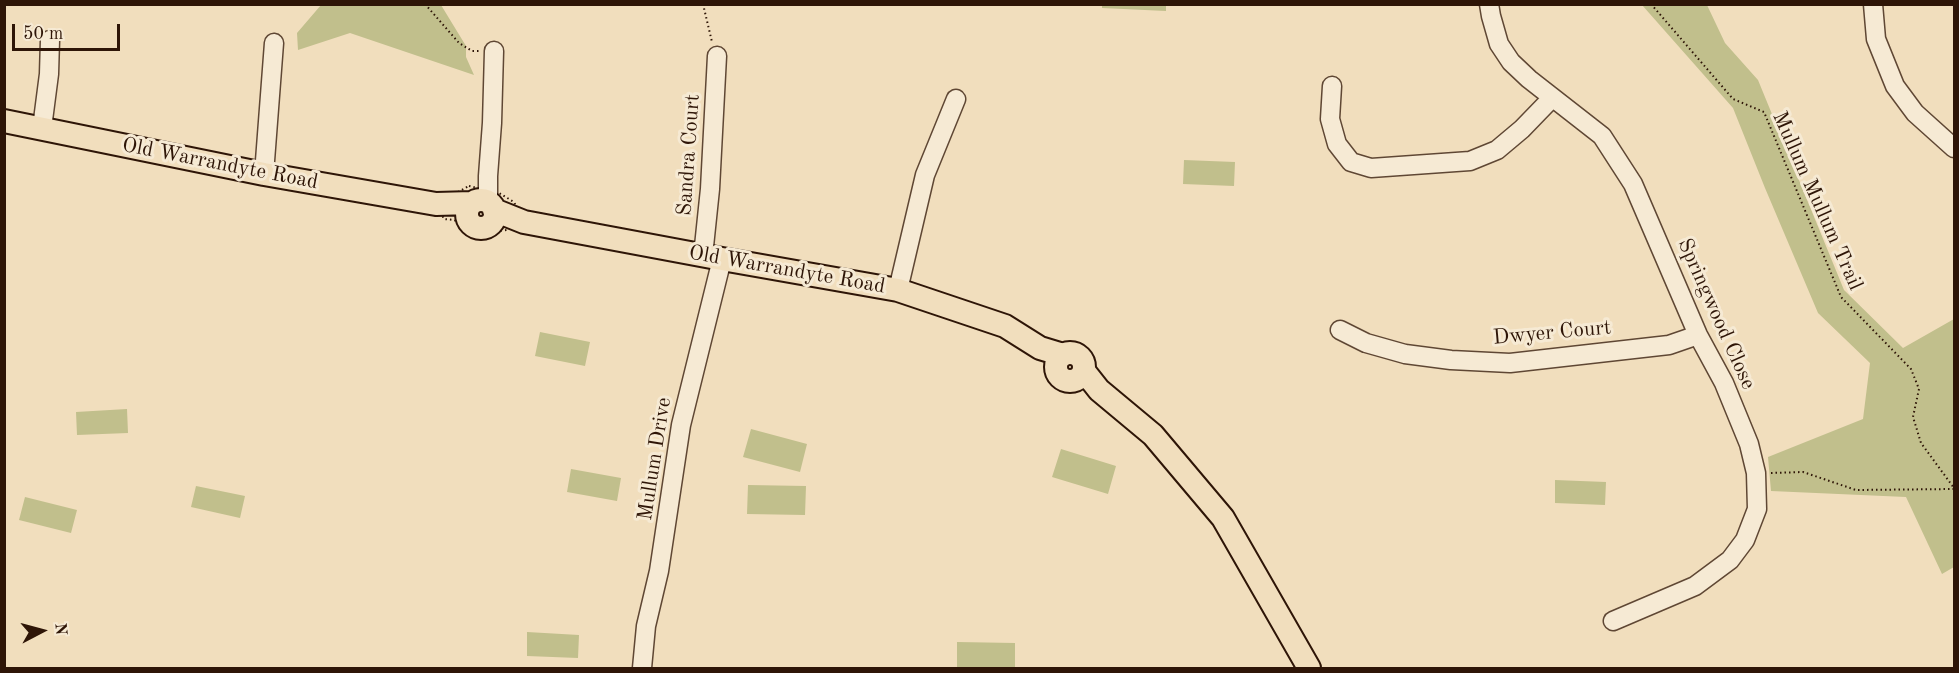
<!DOCTYPE html>
<style>
body{margin:0}
#map{position:relative;width:1959px;height:673px;overflow:hidden;background:#f1debd;font-family:"Old Standard TT",serif}
canvas{display:block}
.frame{position:absolute;inset:0;border:6px solid #2e1507;pointer-events:none}
.north{position:absolute;left:12px;top:601px;width:60px;height:60px;-webkit-text-stroke:4px #f6ead4;paint-order:stroke;rotate:84deg;font-size:16px;font-weight:700;line-height:24px;text-align:center;color:#2e1507}
.north::after{content:'';display:block;margin:auto;width:21px;height:27px;background:#2e1507;clip-path:polygon(50% 0,100% 100%,50% 72%,0 100%)}
.scale{position:absolute;left:12px;top:24px;width:108px;height:27px;box-sizing:border-box;border:3px solid #2e1507;border-top:0;padding-left:8px;font-size:18px;line-height:21px;white-space:nowrap;color:#2e1507;-webkit-text-stroke:4px #f6ead4;paint-order:stroke}
</style>
<div id="map">
<canvas width="1959" height="673"></canvas>
<div class="frame"></div>
<div class="north">N</div>
<div class="scale">50 m</div>
</div>
<script>
const ctx = document.querySelector('canvas').getContext('2d');
ctx.lineJoin = 'round';
function fill(path, color) {
  ctx.fillStyle = color;
  ctx.fill(path, 'evenodd');
}
function toPath(rows) {
  const path = new Path2D();
  for (const r of rows) {
    if (r.length === 3) {
      path.moveTo(r[0] + r[2], r[1]);
      path.arc(r[0], r[1], r[2], 0, 2 * Math.PI);
      continue;
    }
    path.moveTo(r[0], r[1]);
    for (let i = 2; i < r.length; i += 2) path.lineTo(r[i], r[i + 1]);
  }
  return path;
}
function trace(path, color, width, dash) {
  ctx.strokeStyle = color;
  ctx.lineWidth = width;
  ctx.lineCap = dash ? 'butt' : 'round';
  ctx.setLineDash(dash || []);
  ctx.stroke(path);
}
function drawText(font, color, halo, rows, align = 'center') {
  ctx.font = font + ' "Old Standard TT",serif';
  ctx.lineWidth = 6;
  ctx.setLineDash([]);
  ctx.textBaseline = 'middle';
  ctx.strokeStyle = halo;
  ctx.fillStyle = color;
  for (const [text, x, y, turn = 0] of rows) {
    ctx.save();
    ctx.translate(x, y);
    ctx.rotate((+turn || 0) * Math.PI / 180);
    ctx.textAlign = isNaN(turn) ? turn : align;
    if (halo) ctx.strokeText(text, 0, 0);
    ctx.fillText(text, 0, 0);
    ctx.restore();
  }
}
fill(toPath([
 [321,5,441,5,466,46,466,57,474,75,350,33,298,50,297,33],
 [1102,5,1166,5,1166,11,1102,8],
 [1642,5,1707,5,1725,43,1758,80,1844,290,1903,348,1954,319,1954,567,1942,574,1906,497,1771,491,1768,457,1863,419,1870,363,1818,313,1765,188,1733,108],
 [1184,160,1235,162,1234,186,1183,184],
 [540,332,590,342,585,366,535,356],
 [127,409,128,433,77,435,76,412],
 [751,429,807,444,800,472,743,457],
 [1061,449,1116,466,1108,494,1052,477],
 [571,469,621,478,617,501,567,492],
 [1555,480,1606,482,1605,505,1555,503],
 [748,485,806,486,805,515,747,514],
 [196,486,245,496,240,518,191,507],
 [25,497,77,510,71,533,19,520],
 [527,632,579,635,578,658,527,656],
 [957,642,1015,643,1015,668,957,668]
]), '#c1bf8c');
const minor = toPath([
 [1489,4,1491,16,1499,44,1511,62,1529,79,1602,136,1633,184,1698,335,1724,383,1749,444,1756,473,1757,509,1745,540,1730,560,1695,586,1613,621],
 [1873,4,1876,39,1895,86,1915,113,1954,148],
 [1332,86,1330,119,1337,144,1351,162,1371,168,1470,161,1497,150,1522,129,1552,98],
 [42,128,49,74,50,40],
 [264,174,274,43],
 [488,202,488,176,492,123,494,51],
 [703,256,710,189,717,56],
 [898,290,925,175,956,99],
 [1340,330,1366,343,1405,354,1451,360,1510,363,1669,345,1698,335],
 [642,668,646,626,659,571,681,425,722,259]
]);
const major = toPath([
 [4,121,264,174,436,204,472,203],
 [481,214,14],
 [494,210,524,222,722,259,898,290,1005,326,1040,348,1063,355],
 [1070,367,14],
 [1084,371,1099,390,1153,435,1223,518,1309,668]
]);
trace(minor, '#5f4734', 21);
trace(major, '#2e1507', 26);
trace(toPath([
 [425,4,459,43,472,51,479,51],
 [703,4,712,42],
 [1651,4,1733,99,1764,112,1841,297,1911,369,1919,389,1913,417,1921,443,1954,488],
 [469,186,499,193,514,202,524,222,507,230,478,233,454,220,444,219,436,204,469,186],
 [1771,473,1803,472,1856,490,1954,489]
]), '#2e1507', 2, [1.5, 3]);
trace(minor, '#f6ead4', 18);
trace(major, '#f1debd', 22);
drawText('21px', '#2e1507', '#f6ead4', [
 ["Sandra Court",689,155,-86],
 ["Old Warrandyte Road",220,164,11],
 ["Mullum Mullum Trail",1817,201,66],
 ["Old Warrandyte Road",787,270,10],
 ["Springwood Close",1716,314,66],
 ["Dwyer Court",1552,333,-5],
 ["Mullum Drive",655,459,-81]
]);
</script>
